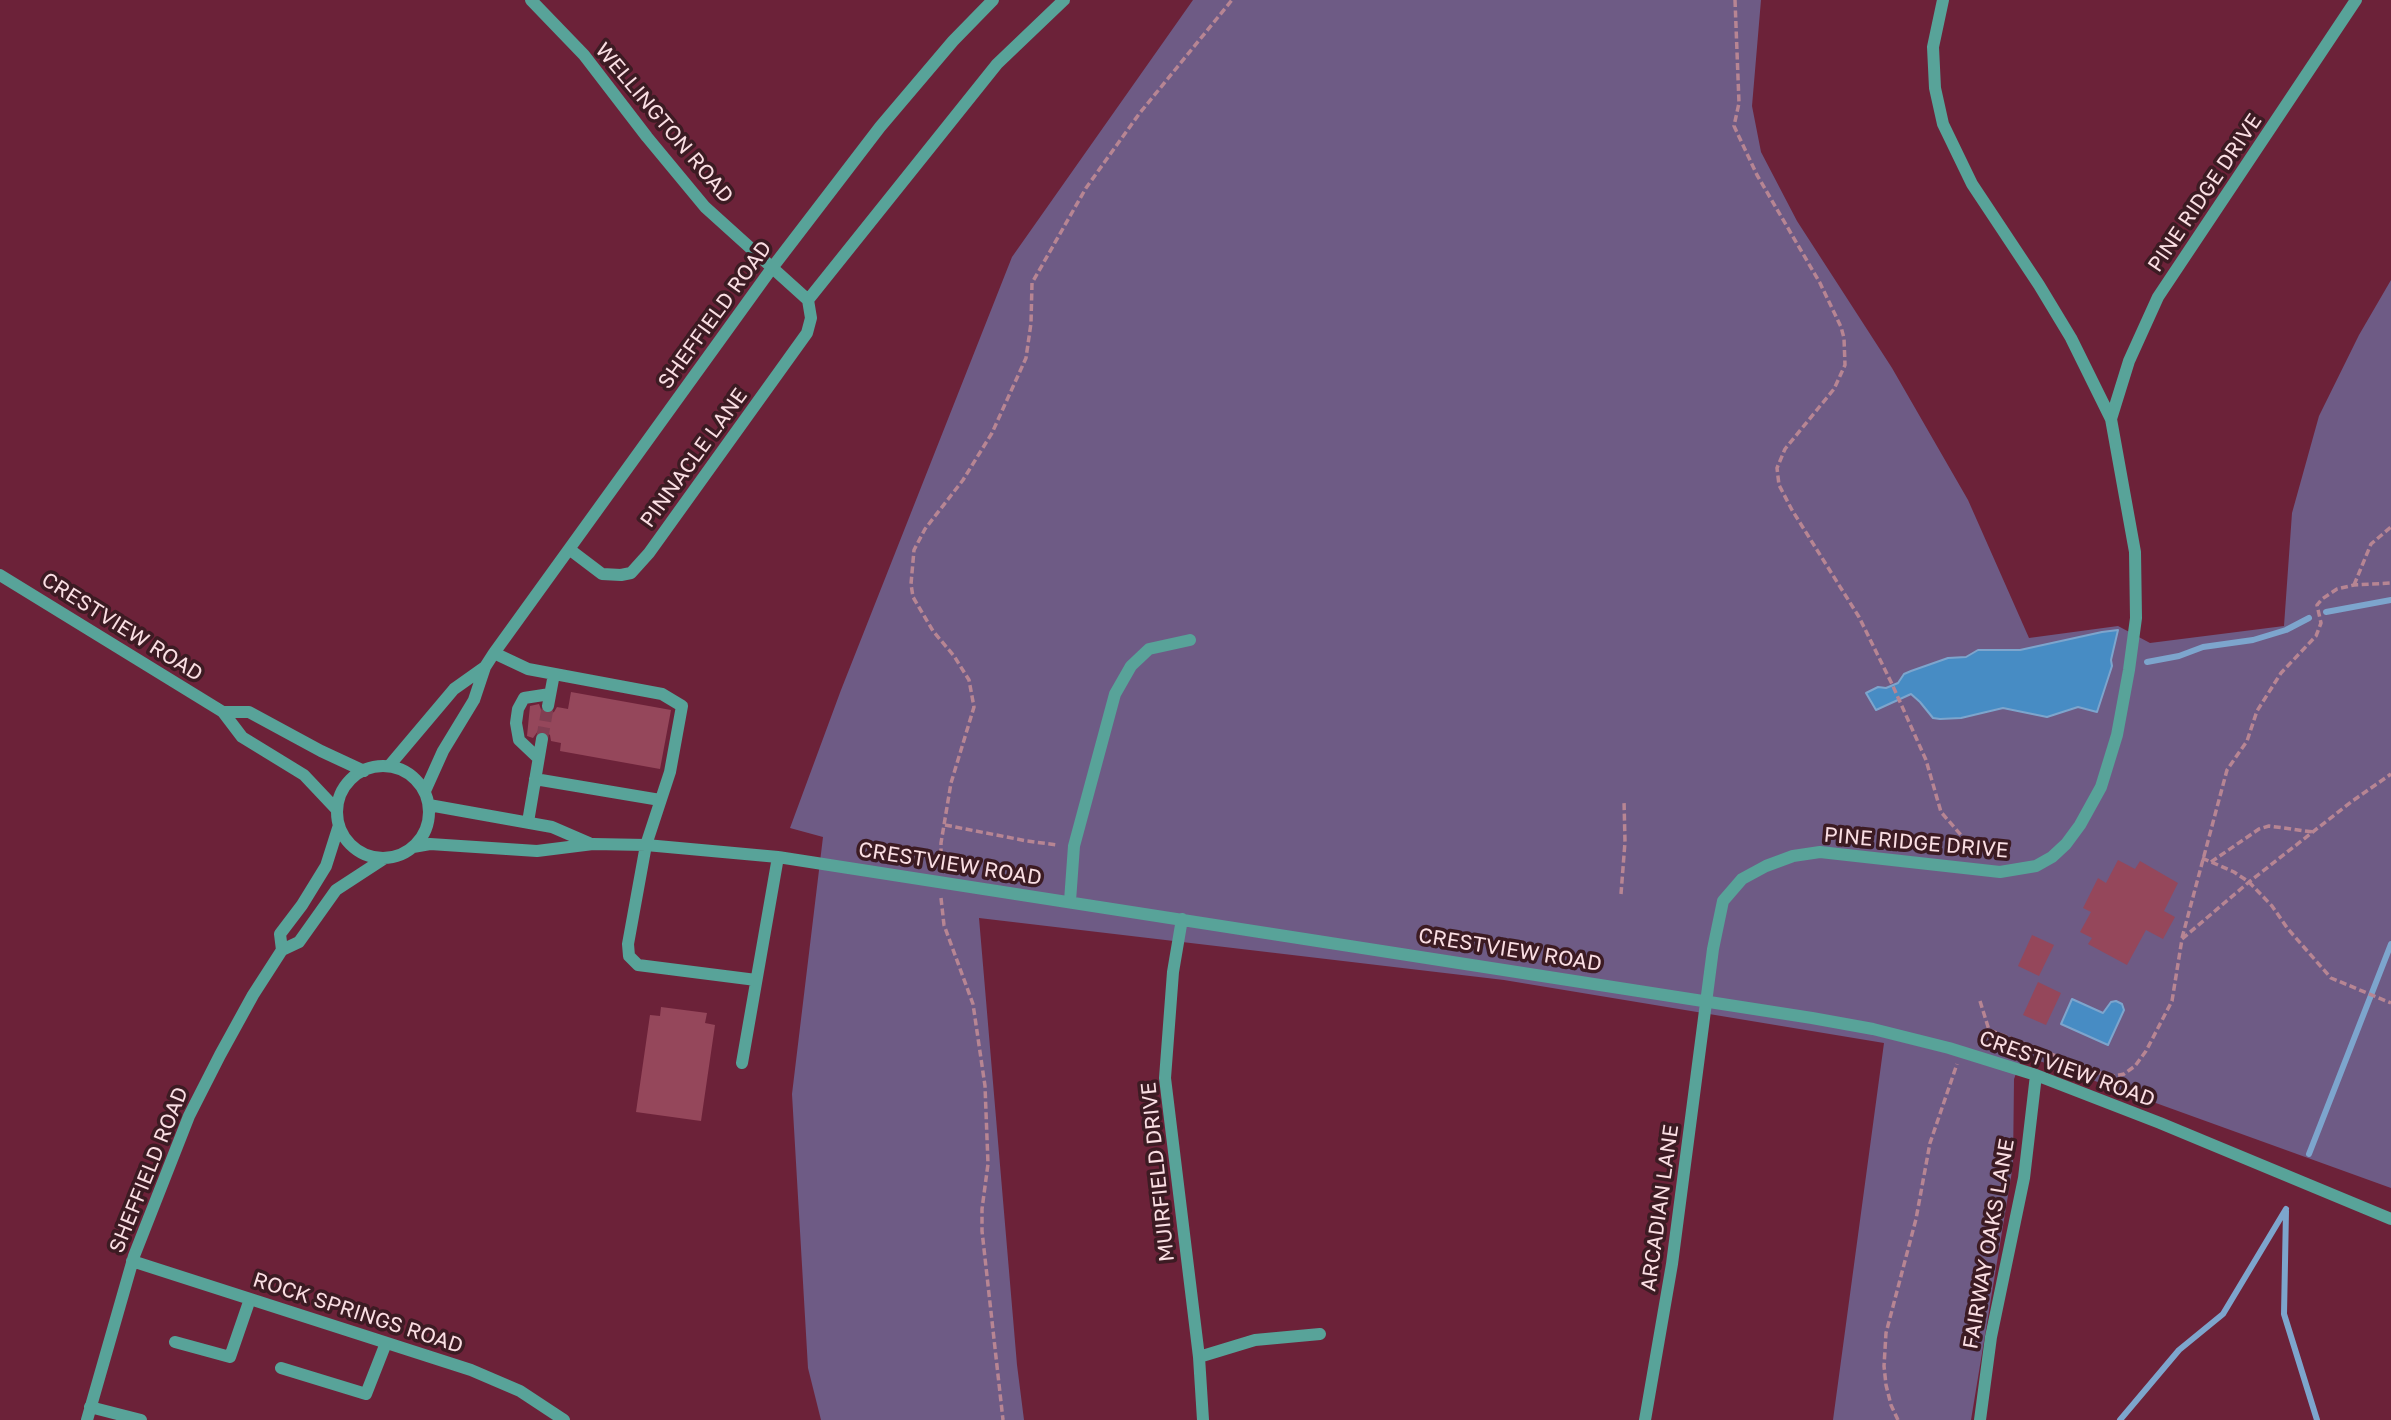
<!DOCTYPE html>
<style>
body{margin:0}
canvas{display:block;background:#6c2239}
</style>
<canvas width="2391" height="1420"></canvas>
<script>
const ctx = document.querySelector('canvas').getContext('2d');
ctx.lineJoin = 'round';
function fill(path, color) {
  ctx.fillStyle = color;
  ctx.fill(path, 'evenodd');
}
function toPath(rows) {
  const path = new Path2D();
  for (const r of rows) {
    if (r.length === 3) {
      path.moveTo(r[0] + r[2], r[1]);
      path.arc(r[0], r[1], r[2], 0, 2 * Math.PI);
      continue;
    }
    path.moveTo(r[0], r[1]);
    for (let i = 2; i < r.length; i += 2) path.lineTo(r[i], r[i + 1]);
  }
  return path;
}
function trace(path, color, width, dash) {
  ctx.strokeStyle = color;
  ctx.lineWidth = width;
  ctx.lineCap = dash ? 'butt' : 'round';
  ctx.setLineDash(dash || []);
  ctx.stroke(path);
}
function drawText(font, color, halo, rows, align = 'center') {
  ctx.font = font + ' "Golos Text",sans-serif';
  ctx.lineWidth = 7;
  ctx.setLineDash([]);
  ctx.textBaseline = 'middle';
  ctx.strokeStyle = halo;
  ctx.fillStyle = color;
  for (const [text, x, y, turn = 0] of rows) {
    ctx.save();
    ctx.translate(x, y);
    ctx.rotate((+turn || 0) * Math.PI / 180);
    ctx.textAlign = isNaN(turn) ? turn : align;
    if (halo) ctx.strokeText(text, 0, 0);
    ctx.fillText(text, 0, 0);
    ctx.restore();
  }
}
fill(toPath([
 [1193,0,1761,0,1752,106,1761,152,1797,221,1892,368,1968,500,2029,638,2118,626,2150,643,2284,626,2292,513,2319,416,2359,335,2391,280,2391,1188,2023,1055,2014,1079,2013,1165,1971,1420,1833,1420,1884,1043,1504,980,979,918,1017,1365,1024,1420,821,1420,808,1368,792,1094,823,837,790,828,841,690,1012,257]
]), '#6e5b85');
const water = toPath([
 [2118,630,2111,660,2112,666,2097,712,2078,707,2047,717,2003,708,1961,718,1940,719,1933,718,1920,702,1911,694,1876,710,1866,693,1878,687,1886,688,1898,683,1904,674,1911,671,1948,658,1966,657,1978,650,2020,650,2102,632,2118,630],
 [2072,999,2103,1013,2111,1002,2116,1001,2122,1004,2124,1010,2108,1045,2061,1024,2072,999]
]);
fill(water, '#478cc4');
trace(water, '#7da5cd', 2);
trace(toPath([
 [2326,612,2391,600],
 [2147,662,2179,656,2203,647,2253,640,2286,630,2309,618],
 [2309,1154,2391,944],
 [2286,1211,2284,1314,2317,1420],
 [2120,1420,2179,1350,2223,1314,2286,1209]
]), '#7da5cd', 6);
fill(toPath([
 [571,692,671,710,660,769,560,751,561,743,551,741,550,735,544,731,538,731,533,738,527,736,530,706,539,704,542,712,547,715,554,712,557,707,568,709],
 [2118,860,2135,869,2140,861,2178,883,2164,911,2175,917,2163,939,2146,930,2127,965,2088,944,2092,938,2080,932,2091,912,2083,908,2098,878,2106,883],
 [2032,935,2054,945,2039,976,2018,966],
 [2038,982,2061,993,2046,1025,2023,1015],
 [661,1007,707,1013,705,1023,715,1025,701,1121,636,1112,650,1015,660,1016]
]), '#95475b');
trace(toPath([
 [542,739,548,706]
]), '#813e52', 12, [12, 6]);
trace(toPath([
 [1735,0,1739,103,1734,126,1757,175,1820,283,1841,327,1844,338,1845,365,1840,376,1834,389,1785,449,1777,468,1779,485,1792,510,1859,617,1892,684,1926,760,1941,812,1967,842,2010,854],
 [2354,585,2371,544,2391,527],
 [945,825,1027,841,1058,845],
 [2202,858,2234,872,2249,882,2272,906,2288,929,2331,978,2391,1003],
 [2211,862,2259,829,2269,826,2313,832],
 [941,866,941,843,951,783,974,707,969,680,954,656,933,631,913,597,911,584,914,550,925,529,963,480,992,433,1026,358,1031,323,1032,283,1086,188,1139,114,1232,0],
 [1621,894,1625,842,1624,800],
 [941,898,944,925,973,1004,985,1086,988,1164,982,1209,982,1231,1003,1420],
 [2182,938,2227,770,2247,741,2257,711,2281,673,2316,636,2321,623,2317,605,2322,599,2337,589,2354,585,2391,583],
 [1980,1001,1989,1030,2105,1075,2115,1076,2124,1074,2135,1066,2146,1051,2172,1001,2182,939,2249,882,2351,802,2391,774],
 [1981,1043,1989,1030],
 [1898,1420,1891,1405,1886,1385,1884,1366,1886,1333,1916,1219,1930,1143,1957,1064]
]), '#b78593', 3.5, [7, 3.5]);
trace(toPath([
 [531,0,584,55,647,137,705,207,808,300,811,318,807,333,649,553,631,573,621,575,602,574,569,549],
 [1943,0,1933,47,1935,88,1943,124,1972,184,2039,285,2071,338,2111,419,2129,361,2158,297,2356,0],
 [808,300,997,64,1064,0],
 [0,575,223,712,242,737,304,775,337,810],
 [494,653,528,669,662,694,682,706,670,772,646,845,628,944,629,956,638,965,756,980],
 [548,706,554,674],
 [223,712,249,712,321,751,364,771],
 [538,758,519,740,516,723,518,709,524,698,550,694],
 [389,766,454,689,485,667],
 [383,812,46],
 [535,779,660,800],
 [425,791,443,751,474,700,485,667,494,653,772,268,880,127,953,41,993,0],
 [429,805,552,827,589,843],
 [528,822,542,739],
 [413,847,430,844,537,851,593,844,646,845,778,857,1812,1018,1873,1029,1949,1048,2036,1075,2160,1123,2391,1219],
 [1070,901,1074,846,1115,694,1131,666,1149,649,1190,640],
 [1182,919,1173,972,1165,1078,1199,1357,1203,1420],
 [282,950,280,934,302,905,326,866,339,825],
 [742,1063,778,857],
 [132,1261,471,1370,520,1391,564,1420],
 [175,1342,230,1357,250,1299],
 [1199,1357,1255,1340,1320,1334],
 [281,1368,366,1394,386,1343],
 [90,1407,141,1420],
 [87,1420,134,1256,189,1116,220,1055,253,995,282,950,299,942,336,890,385,858],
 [1645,1420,1672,1264,1713,949,1723,901,1742,879,1766,866,1793,856,1820,852,2000,872,2036,866,2052,857,2066,844,2080,825,2101,787,2117,735,2129,670,2136,618,2135,552,2111,419],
 [1980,1420,1991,1337,2024,1178,2036,1075]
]), '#58a399', 12);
drawText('21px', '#fadee3', '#3c1b23', [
 ["WELLINGTON ROAD",664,123,50],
 ["PINE RIDGE DRIVE",2205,193,-56],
 ["SHEFFIELD ROAD",715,315,-54],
 ["PINNACLE LANE",694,458,-54],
 ["CRESTVIEW ROAD",122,627,32],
 ["PINE RIDGE DRIVE",1916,843,5],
 ["CRESTVIEW ROAD",950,864,9],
 ["CRESTVIEW ROAD",1510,950,9],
 ["CRESTVIEW ROAD",2067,1069,20],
 ["SHEFFIELD ROAD",149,1170,-68],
 ["MUIRFIELD DRIVE",1158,1172,-96],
 ["ARCADIAN LANE",1660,1208,-82],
 ["FAIRWAY OAKS LANE",1989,1244,-80],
 ["ROCK SPRINGS ROAD",358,1313,18]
]);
</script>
